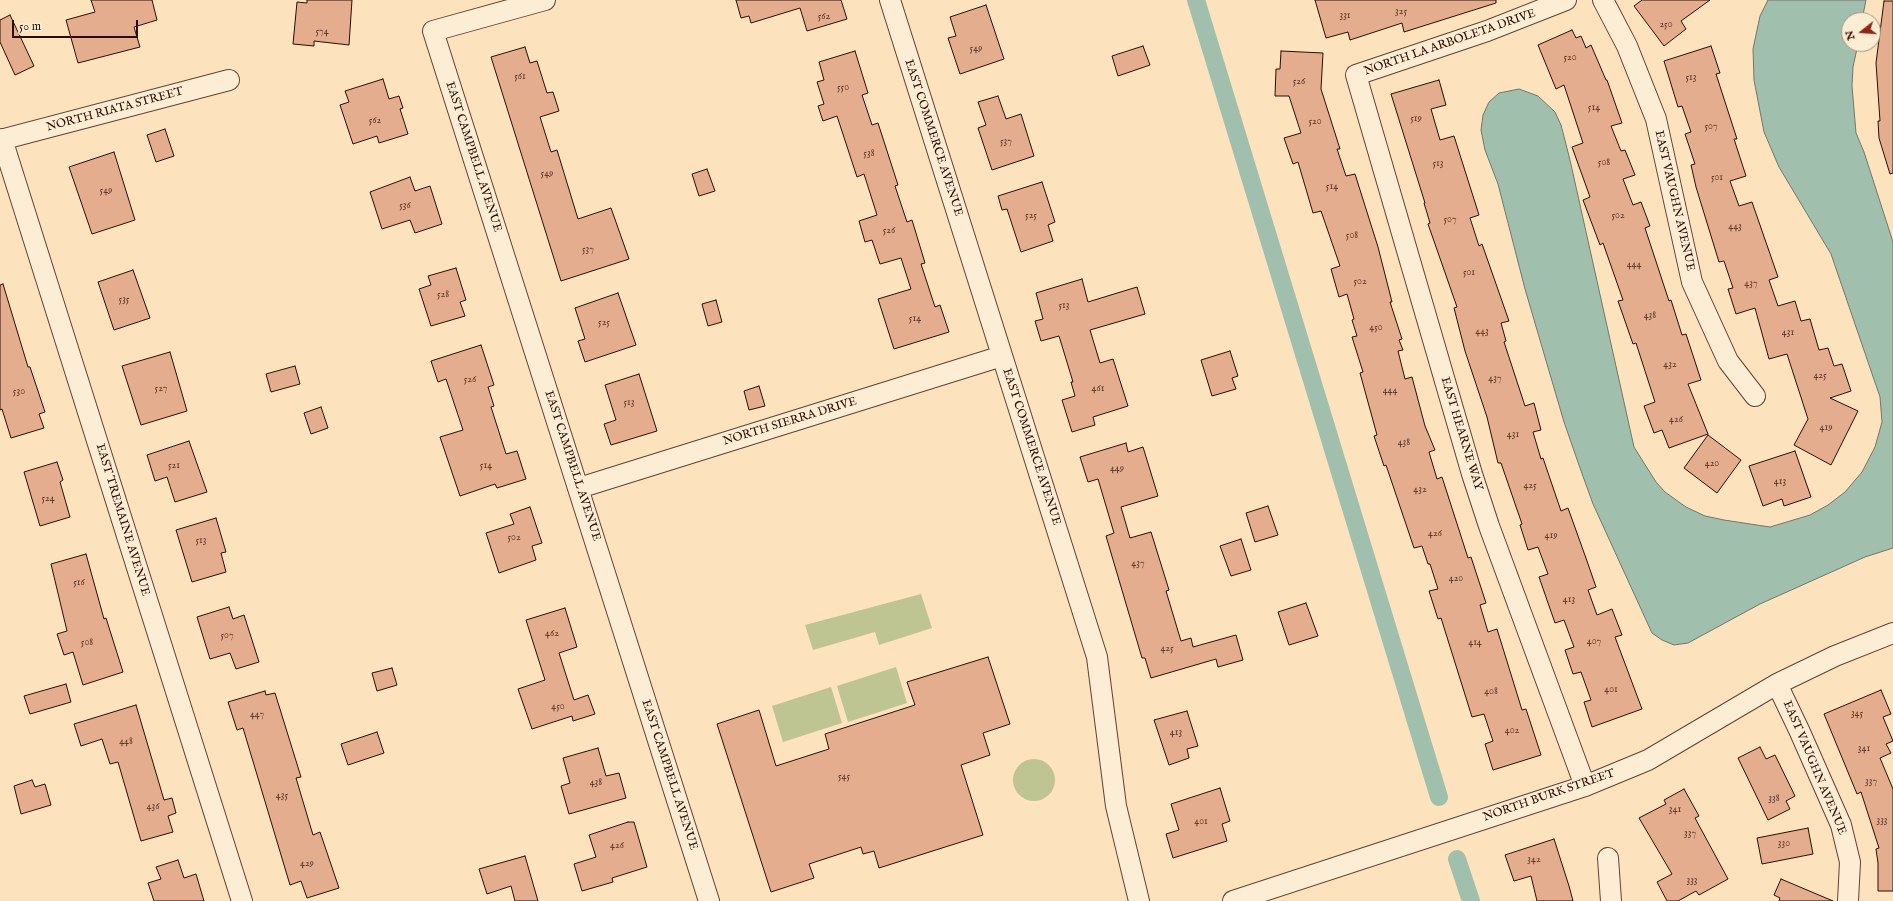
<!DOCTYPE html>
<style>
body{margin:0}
#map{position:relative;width:1893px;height:901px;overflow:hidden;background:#fce3be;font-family:"IM FELL English",serif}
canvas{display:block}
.north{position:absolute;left:1841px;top:12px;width:40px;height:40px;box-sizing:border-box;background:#fdedd5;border:1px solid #aa9380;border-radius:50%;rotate:253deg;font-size:11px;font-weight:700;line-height:16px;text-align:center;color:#2d0c01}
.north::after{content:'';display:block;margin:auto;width:14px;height:18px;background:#8f2418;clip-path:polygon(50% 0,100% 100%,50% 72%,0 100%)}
.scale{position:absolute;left:12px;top:20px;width:126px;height:18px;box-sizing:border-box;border:2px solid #2d0c01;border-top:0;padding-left:5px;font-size:12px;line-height:14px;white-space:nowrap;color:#2d0c01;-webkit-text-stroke:3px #fdedd5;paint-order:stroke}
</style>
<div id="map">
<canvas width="1893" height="901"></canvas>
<div class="north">N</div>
<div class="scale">50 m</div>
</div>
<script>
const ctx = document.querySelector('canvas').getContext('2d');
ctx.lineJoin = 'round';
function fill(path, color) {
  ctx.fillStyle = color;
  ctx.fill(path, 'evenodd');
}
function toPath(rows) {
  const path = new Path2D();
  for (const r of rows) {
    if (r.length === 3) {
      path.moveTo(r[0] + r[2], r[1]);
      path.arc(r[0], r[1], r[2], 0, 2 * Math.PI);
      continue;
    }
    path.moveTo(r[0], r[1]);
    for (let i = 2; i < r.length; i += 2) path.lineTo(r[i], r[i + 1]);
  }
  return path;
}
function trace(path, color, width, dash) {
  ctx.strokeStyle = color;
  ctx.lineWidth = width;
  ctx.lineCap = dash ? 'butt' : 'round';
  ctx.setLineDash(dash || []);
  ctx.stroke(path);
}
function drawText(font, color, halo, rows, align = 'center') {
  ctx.font = font + ' "IM FELL English",serif';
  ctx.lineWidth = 3;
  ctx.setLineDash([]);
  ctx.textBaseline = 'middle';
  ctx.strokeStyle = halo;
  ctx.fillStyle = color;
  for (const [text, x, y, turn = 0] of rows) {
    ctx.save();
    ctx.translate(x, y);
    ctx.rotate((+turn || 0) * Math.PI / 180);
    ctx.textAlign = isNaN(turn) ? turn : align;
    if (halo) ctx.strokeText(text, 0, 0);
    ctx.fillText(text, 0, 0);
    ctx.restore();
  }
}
fill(toPath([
 [921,594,932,628,879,645,875,632,813,650,805,625],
 [896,667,907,703,848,722,837,686],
 [831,687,842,723,783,742,772,706],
 [1034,780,21]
]), '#bec492');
const water = toPath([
 [1768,0,1866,0,1862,20,1849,20,1849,44,1858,44,1853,67,1852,86,1856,133,1864,152,1893,242,1893,548,1865,557,1760,604,1688,643,1674,645,1662,640,1652,633,1593,504,1580,468,1564,422,1525,289,1498,184,1485,150,1481,130,1483,115,1489,102,1499,93,1519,89,1538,96,1555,112,1561,125,1570,160,1634,447,1656,482,1665,492,1686,507,1705,516,1724,520,1770,527,1810,515,1828,505,1845,492,1862,472,1875,447,1882,422,1880,397,1831,254,1779,167,1764,132,1754,80,1753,49,1760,16,1768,0]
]);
fill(water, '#a0bfac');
trace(water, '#727768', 1);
trace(toPath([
 [1196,0,1439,797],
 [1457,859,1471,901]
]), '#a0bfac', 18);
const building = toPath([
 [91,0,152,0,157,20,134,27,140,47,78,63,66,20,95,12,91,0],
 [307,0,352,0,349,45,314,41,314,46,293,44,297,2,307,3,307,0],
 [736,0,841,0,847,19,807,31,800,8,751,23,749,16,741,18,736,0],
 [1315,0,1496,0,1496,3,1404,32,1402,23,1350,40,1348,32,1326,38,1315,0],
 [1642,0,1710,0,1681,21,1686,29,1664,46,1634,6,1642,0],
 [1884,1,1893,1,1893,173,1890,174,1879,138,1878,121,1880,121,1876,63,1884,1],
 [986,5,1004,59,960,74,948,38,956,36,950,17,986,5],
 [10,15,34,66,15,75,0,42,0,20,10,15],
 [1572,30,1576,38,1581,36,1586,48,1591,45,1606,80,1607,80,1622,123,1611,126,1621,151,1625,150,1635,175,1623,179,1633,205,1641,202,1650,226,1645,228,1669,301,1671,300,1682,335,1686,334,1701,380,1688,384,1708,434,1669,448,1662,430,1654,433,1644,406,1655,402,1636,343,1633,344,1618,301,1623,300,1603,243,1600,245,1583,200,1590,197,1572,147,1583,143,1564,85,1556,89,1538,45,1572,30],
 [1143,46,1150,65,1118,76,1112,56,1143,46],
 [1711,46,1720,73,1716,74,1737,139,1734,139,1746,176,1730,181,1739,206,1752,202,1778,277,1769,280,1778,306,1795,301,1801,321,1810,319,1819,350,1828,348,1834,366,1842,364,1851,391,1830,398,1858,411,1831,465,1794,445,1808,419,1787,354,1769,359,1755,308,1736,314,1728,289,1733,288,1724,261,1719,262,1696,187,1691,165,1695,164,1685,134,1691,132,1682,106,1678,107,1664,61,1711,46],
 [525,47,530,63,537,61,547,93,553,92,559,111,540,117,551,152,557,150,578,219,611,208,629,259,561,281,491,57,525,47],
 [855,51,868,93,862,95,872,125,878,123,898,185,895,186,907,222,912,220,925,263,921,264,935,307,940,305,949,332,894,349,878,299,911,289,901,258,880,264,872,240,865,242,859,221,877,215,864,174,857,177,837,116,823,121,818,106,824,104,817,82,824,80,819,62,855,51],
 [1281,51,1323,53,1321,89,1340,149,1337,149,1346,176,1355,174,1378,247,1392,302,1390,302,1402,339,1399,340,1403,350,1398,351,1405,379,1412,377,1425,426,1435,450,1429,452,1437,479,1442,477,1468,558,1471,557,1486,603,1480,605,1488,632,1497,629,1522,710,1526,709,1541,755,1493,770,1485,744,1493,741,1484,714,1472,717,1441,618,1438,619,1429,591,1438,589,1430,564,1428,564,1422,546,1414,548,1386,465,1384,466,1374,436,1377,435,1360,373,1363,372,1352,337,1357,336,1352,320,1354,319,1347,294,1339,297,1331,269,1340,266,1321,211,1313,213,1298,162,1293,164,1284,138,1301,133,1289,96,1275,96,1276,69,1280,69,1281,51],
 [383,79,389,99,399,96,403,108,400,109,408,134,379,143,377,136,353,144,340,105,349,102,345,91,383,79],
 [1439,80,1446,105,1431,109,1440,140,1454,136,1479,215,1470,218,1479,246,1482,244,1509,321,1501,323,1506,341,1504,342,1525,406,1534,403,1541,430,1533,432,1541,459,1543,458,1561,511,1568,508,1587,561,1596,587,1588,590,1597,615,1612,609,1622,635,1615,637,1642,709,1592,727,1584,702,1591,700,1581,672,1573,674,1565,650,1574,647,1564,620,1555,623,1539,577,1548,574,1538,547,1528,550,1520,525,1522,524,1501,463,1498,463,1487,417,1465,351,1454,308,1457,307,1428,224,1430,223,1424,203,1425,203,1391,94,1439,80],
 [998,96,1006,119,1021,114,1034,156,992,170,978,128,986,125,978,102,998,96],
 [165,129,174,156,156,162,147,135,165,129],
 [114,152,135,220,92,234,69,167,114,152],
 [707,169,715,191,699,196,692,174,707,169],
 [410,177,415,191,430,186,442,224,415,233,410,220,382,229,370,192,410,177],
 [1042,182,1055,222,1048,225,1053,241,1021,252,1007,209,1002,210,998,196,1042,182],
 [456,268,466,300,460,302,465,316,431,326,419,289,431,285,428,276,456,268],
 [133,270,150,318,114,330,98,282,133,270],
 [1082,279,1088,302,1137,287,1145,314,1090,330,1100,363,1113,359,1128,406,1093,417,1095,425,1072,432,1062,400,1075,396,1071,382,1073,382,1059,336,1041,341,1035,321,1043,319,1036,293,1082,279],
 [3,284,28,367,30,367,45,412,39,414,44,428,11,438,2,409,0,410,0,285,3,284],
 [618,293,636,345,585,362,578,341,585,339,575,308,618,293],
 [716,300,722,322,708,326,702,304,716,300],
 [481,345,494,385,488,387,494,406,491,407,506,454,517,451,526,479,497,488,495,484,460,496,440,437,463,430,446,379,438,382,431,361,481,345],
 [1230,351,1238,376,1232,378,1236,389,1212,396,1201,360,1230,351],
 [170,352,187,411,141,425,122,366,170,352],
 [295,366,300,384,271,392,266,374,295,366],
 [639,374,657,431,611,445,604,424,616,420,605,385,639,374],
 [759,386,765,406,749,410,744,391,759,386],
 [321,407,328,428,311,434,304,413,321,407],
 [1708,435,1741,460,1717,493,1684,468,1708,435],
 [189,441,207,492,175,502,167,477,155,481,147,455,189,441],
 [1126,443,1128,452,1143,447,1158,496,1121,507,1130,538,1151,532,1169,590,1166,591,1181,641,1191,638,1193,647,1236,635,1243,660,1218,667,1216,659,1151,678,1145,658,1142,658,1106,536,1114,533,1098,479,1088,482,1080,457,1126,443],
 [1795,451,1811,497,1784,506,1782,499,1763,506,1749,466,1795,451],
 [57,462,63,480,60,482,70,517,40,526,24,472,57,462],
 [1268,506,1278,535,1255,542,1246,513,1268,506],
 [530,507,542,543,532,546,536,560,499,573,486,533,514,524,510,514,530,507],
 [216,518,226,552,221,553,226,572,192,582,176,530,216,518],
 [1241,539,1251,570,1231,576,1220,546,1241,539],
 [86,554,104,619,106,618,123,672,83,685,73,652,64,655,57,634,67,631,51,564,86,554],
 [1306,603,1318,636,1289,645,1278,612,1306,603],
 [229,607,233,619,244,615,259,662,236,669,230,653,210,659,197,617,229,607],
 [565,608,577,647,559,653,574,700,588,695,595,714,573,721,572,716,532,729,518,689,545,680,526,620,565,608],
 [988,657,1010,724,983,733,990,755,961,765,983,835,879,868,874,851,863,854,861,847,809,864,814,878,771,892,717,724,759,710,776,766,829,749,825,734,915,705,907,682,988,657],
 [392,668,397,685,377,691,372,673,392,668],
 [66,684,71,702,30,714,24,696,66,684],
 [1881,690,1891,714,1883,717,1893,741,1886,744,1891,753,1880,758,1893,789,1893,891,1878,891,1878,863,1876,849,1879,848,1861,792,1857,794,1824,714,1881,690],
 [265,691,266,695,275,693,301,777,296,778,313,835,320,832,339,888,307,898,301,881,290,885,243,728,237,730,228,702,265,691],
 [136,705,164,800,172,798,176,813,168,816,173,832,141,841,118,762,110,764,102,739,81,746,74,724,136,705],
 [1187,711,1198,746,1187,749,1189,758,1169,765,1154,720,1187,711],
 [377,732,384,753,348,765,341,744,377,732],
 [1760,747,1766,759,1775,755,1795,796,1786,801,1790,809,1768,820,1738,758,1760,747],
 [598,748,606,776,619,773,626,798,569,814,561,786,570,783,563,758,598,748],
 [32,780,35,787,45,784,51,805,21,814,14,786,32,780],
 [1220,788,1230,821,1222,824,1227,841,1173,858,1166,834,1179,830,1171,804,1220,788],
 [1684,789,1699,816,1695,818,1728,879,1699,895,1696,891,1678,901,1667,901,1657,882,1672,874,1639,818,1666,804,1664,800,1684,789],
 [628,822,634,822,647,867,612,878,613,882,582,891,574,864,596,857,589,835,628,822],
 [1808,828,1813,854,1762,864,1757,838,1808,828],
 [1554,839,1569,886,1573,901,1537,901,1531,876,1514,881,1505,855,1554,839],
 [525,856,538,901,515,901,511,886,487,894,479,869,525,856],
 [178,860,184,878,196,874,204,901,154,901,148,883,161,879,156,867,178,860],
 [1781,879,1833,901,1779,901,1780,898,1774,895,1781,879]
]);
fill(building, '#e4ad8e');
trace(building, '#2d0c01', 1);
const minor = toPath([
 [545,0,433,31,709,901],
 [890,0,1097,657,1116,806,1139,901],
 [1566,0,1487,31,1356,75,1472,474,1489,526,1585,786],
 [1603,0,1627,46,1656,119,1692,282,1728,361,1755,396],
 [2,139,242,901],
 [0,140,229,80],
 [579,488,1002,356],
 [1777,684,1799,730,1841,825,1850,862,1848,901],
 [1608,858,1611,901],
 [1233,901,1585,786,1648,760,1777,684,1835,656,1893,633]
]);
trace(minor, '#614230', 22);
trace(minor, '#fdedd5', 20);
drawText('10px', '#5b3424', null, [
 ["325",1401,12],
 ["331",1345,16],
 ["562",824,17],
 ["250",1666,25],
 ["574",322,32],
 ["549",976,49],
 ["520",1570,58],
 ["561",520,77],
 ["513",1691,78],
 ["526",1299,82],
 ["550",843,88],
 ["514",1594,108],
 ["519",1416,119],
 ["562",375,121],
 ["520",1315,122],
 ["507",1711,127],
 ["537",1006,142],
 ["538",869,154],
 ["508",1604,163],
 ["513",1438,164],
 ["549",547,174],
 ["501",1717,178],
 ["514",1332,187],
 ["549",106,191],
 ["536",405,206],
 ["525",1031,216],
 ["502",1618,216],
 ["507",1450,220],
 ["443",1735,227],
 ["526",889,231],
 ["508",1352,236],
 ["537",588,250],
 ["444",1634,265],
 ["501",1469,273],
 ["502",1360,282],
 ["437",1751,284],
 ["528",443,295],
 ["535",124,300],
 ["513",1064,306],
 ["438",1650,316],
 ["514",915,319],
 ["525",604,323],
 ["450",1376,328],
 ["443",1482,332],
 ["431",1788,333],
 ["432",1670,365],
 ["425",1820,376],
 ["437",1495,379],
 ["526",470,380],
 ["527",161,389],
 ["461",1098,389],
 ["444",1390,391],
 ["530",19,392],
 ["513",629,403],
 ["426",1676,420],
 ["419",1826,428],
 ["431",1513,435],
 ["438",1404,443],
 ["420",1712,464],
 ["521",174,466],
 ["514",486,466],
 ["449",1117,469],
 ["413",1780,482],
 ["425",1530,486],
 ["432",1420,490],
 ["524",48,499],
 ["426",1435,534],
 ["419",1551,536],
 ["502",514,538],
 ["513",201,541],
 ["437",1138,564],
 ["420",1456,579],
 ["516",79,583],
 ["413",1569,600],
 ["462",552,634],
 ["507",227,636],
 ["407",1594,642],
 ["508",87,643],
 ["414",1475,643],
 ["425",1167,649],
 ["401",1611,690],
 ["408",1491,692],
 ["450",558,707],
 ["345",1857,714],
 ["447",257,715],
 ["402",1512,731],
 ["413",1176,733],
 ["448",126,742],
 ["341",1864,749],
 ["545",844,777],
 ["337",1871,782],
 ["438",596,783],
 ["435",282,796],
 ["338",1774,799],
 ["436",153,807],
 ["341",1675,810],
 ["333",1882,821],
 ["401",1201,822],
 ["337",1690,834],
 ["330",1784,844],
 ["426",617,846],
 ["342",1534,860],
 ["429",307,864],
 ["333",1692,881]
]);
drawText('12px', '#2d0c01', '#fdedd5', [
 ["NORTH LA ARBOLETA DRIVE",1450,43,-19],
 ["NORTH RIATA STREET",115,110,-15],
 ["EAST COMMERCE AVENUE",933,138,72],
 ["EAST CAMPBELL AVENUE",473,157,72],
 ["EAST VAUGHN AVENUE",1674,201,77],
 ["NORTH SIERRA DRIVE",790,422,-17],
 ["EAST HEARNE WAY",1461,434,73],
 ["EAST COMMERCE AVENUE",1031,447,72],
 ["EAST CAMPBELL AVENUE",572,466,72],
 ["EAST TREMAINE AVENUE",122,520,73],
 ["EAST VAUGHN AVENUE",1814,768,67],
 ["EAST CAMPBELL AVENUE",669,775,72],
 ["NORTH BURK STREET",1549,796,-19]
]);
</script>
